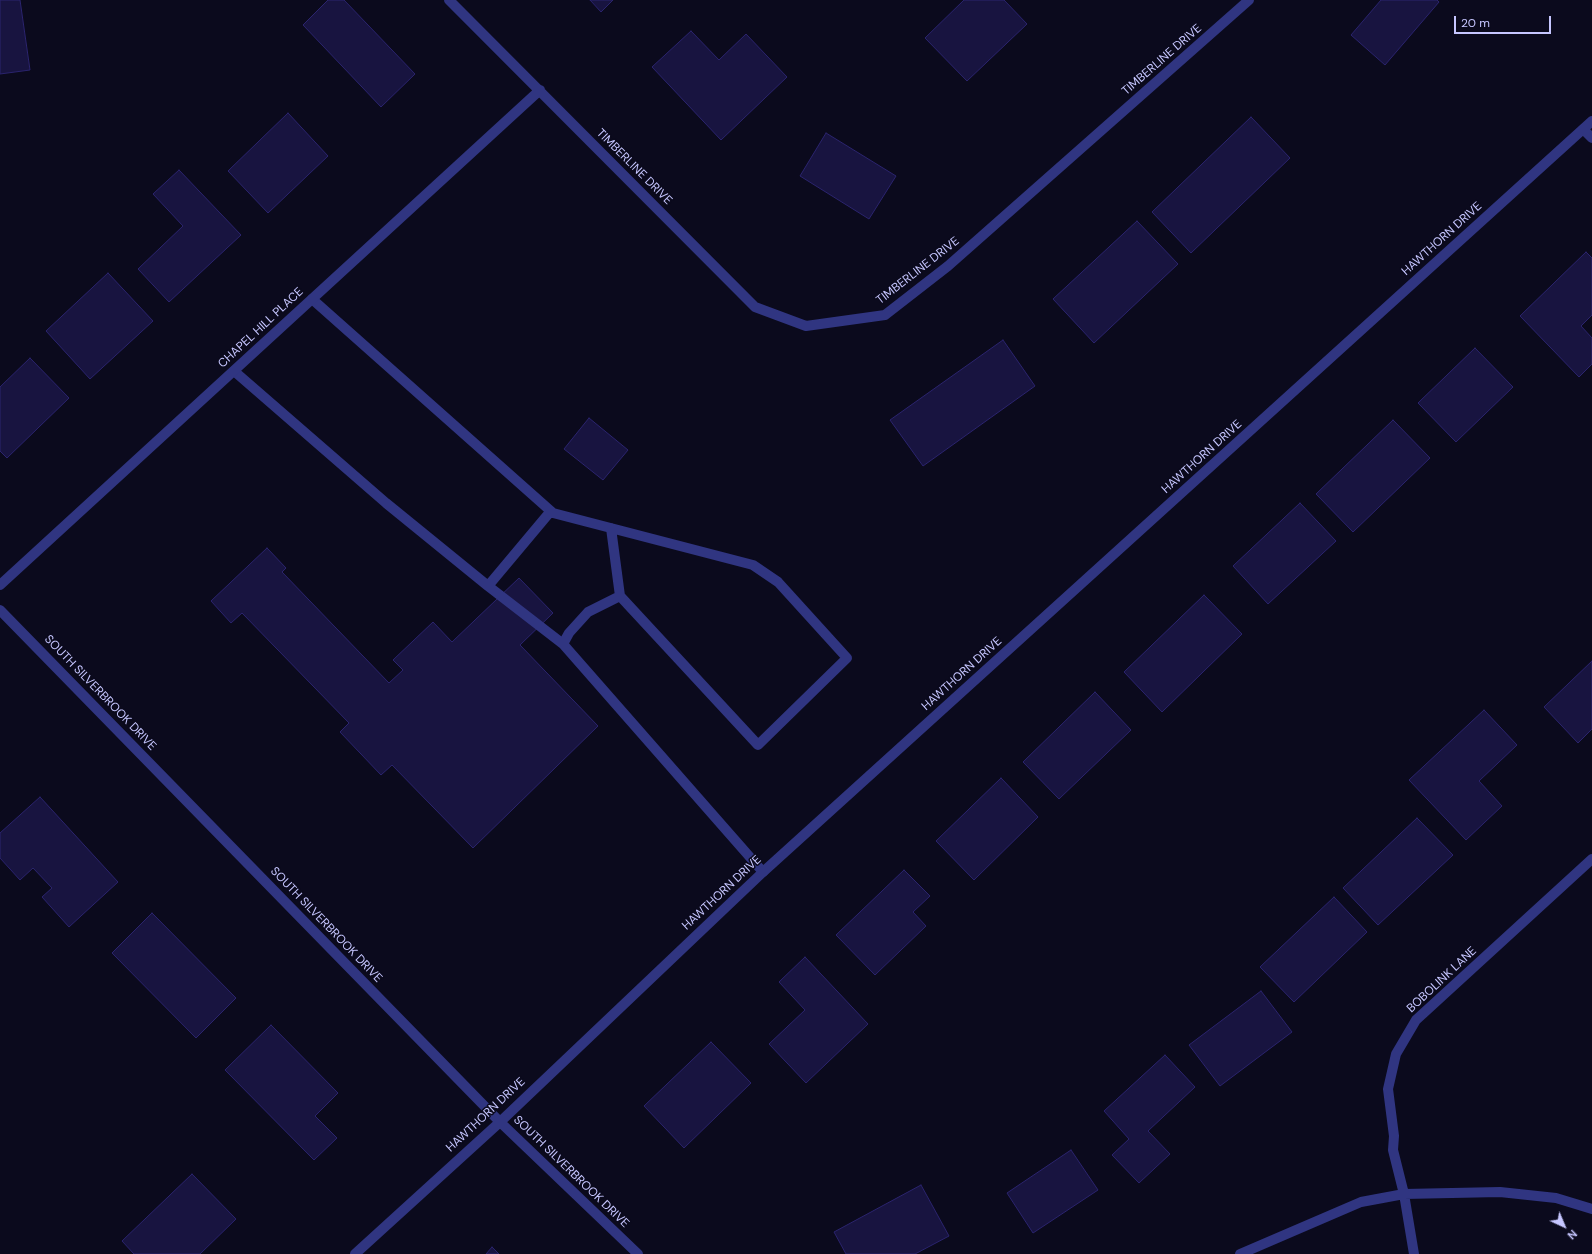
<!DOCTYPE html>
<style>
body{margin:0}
#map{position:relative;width:1592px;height:1254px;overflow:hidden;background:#0b0a1d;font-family:"DM Sans",sans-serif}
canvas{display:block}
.north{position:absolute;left:1544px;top:1206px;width:40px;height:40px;-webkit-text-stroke:3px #0b0a1d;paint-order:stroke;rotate:136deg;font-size:11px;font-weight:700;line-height:16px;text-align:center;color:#c6c6ff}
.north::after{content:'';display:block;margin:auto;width:14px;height:18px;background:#c6c6ff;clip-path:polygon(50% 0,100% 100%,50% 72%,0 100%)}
.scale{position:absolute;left:1454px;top:16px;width:97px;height:18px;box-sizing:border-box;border:2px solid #c6c6ff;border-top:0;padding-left:5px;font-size:12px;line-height:14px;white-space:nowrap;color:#c6c6ff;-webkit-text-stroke:3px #0b0a1d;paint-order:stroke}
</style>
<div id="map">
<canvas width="1592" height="1254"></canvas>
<div class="north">N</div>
<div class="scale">20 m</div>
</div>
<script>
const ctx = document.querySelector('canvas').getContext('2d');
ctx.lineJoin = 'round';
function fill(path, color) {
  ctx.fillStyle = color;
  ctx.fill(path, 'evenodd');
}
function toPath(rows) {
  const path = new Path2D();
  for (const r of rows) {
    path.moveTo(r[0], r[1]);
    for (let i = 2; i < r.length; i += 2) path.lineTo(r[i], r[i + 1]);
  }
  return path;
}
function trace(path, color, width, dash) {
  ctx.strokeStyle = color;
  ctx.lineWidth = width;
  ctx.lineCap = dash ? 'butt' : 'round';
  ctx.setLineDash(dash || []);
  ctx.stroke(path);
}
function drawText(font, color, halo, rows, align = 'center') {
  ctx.font = font + ' "DM Sans",sans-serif';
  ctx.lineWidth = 3;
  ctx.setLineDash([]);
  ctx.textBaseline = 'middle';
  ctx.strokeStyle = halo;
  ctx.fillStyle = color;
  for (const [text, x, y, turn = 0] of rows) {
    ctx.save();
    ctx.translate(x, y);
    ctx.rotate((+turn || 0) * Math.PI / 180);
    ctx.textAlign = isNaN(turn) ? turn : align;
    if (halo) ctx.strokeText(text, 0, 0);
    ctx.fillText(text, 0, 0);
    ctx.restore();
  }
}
const building = toPath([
 [0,0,20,0,30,70,0,74,0,0],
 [328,0,344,0,415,74,381,107,303,25,328,0],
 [590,0,613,0,601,12,590,0],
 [964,0,1004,0,1027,24,967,81,925,38,964,0],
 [1381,0,1437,0,1439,2,1385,65,1351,35,1381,0],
 [691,31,719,60,746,34,787,77,721,140,652,67,691,31],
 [288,113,328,156,268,213,228,171,288,113],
 [1251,117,1290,158,1191,253,1152,212,1251,117],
 [826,133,896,176,869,219,800,176,826,133],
 [179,170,241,235,169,302,138,269,183,226,153,194,179,170],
 [1137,221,1178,264,1094,343,1053,299,1137,221],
 [1586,252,1592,258,1592,315,1581,326,1592,338,1592,364,1579,377,1520,316,1586,252],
 [108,273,153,321,90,379,46,331,108,273],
 [1003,340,1035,386,923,466,890,420,1003,340],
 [1475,348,1513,387,1456,442,1418,403,1475,348],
 [30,358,69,398,7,458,0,451,0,387,30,358],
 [589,418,628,450,603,480,564,449,589,418],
 [1393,420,1430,458,1353,532,1316,494,1393,420],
 [1300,503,1336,541,1268,604,1233,566,1300,503],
 [267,548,286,568,282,572,389,683,403,670,393,660,433,622,452,642,519,578,553,613,520,645,598,726,473,848,392,765,381,775,340,732,349,723,242,613,231,623,211,601,267,548],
 [1204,595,1242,634,1162,712,1124,672,1204,595],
 [1592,661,1592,729,1578,743,1544,707,1592,661],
 [1095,692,1131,730,1059,799,1023,762,1095,692],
 [1484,710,1517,745,1479,781,1502,806,1466,840,1409,780,1484,710],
 [1001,778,1038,817,974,880,936,841,1001,778],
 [40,797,118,882,69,927,42,897,52,888,33,868,20,880,0,858,0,833,40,797],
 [1417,818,1453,855,1378,925,1343,888,1417,818],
 [904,870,930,896,913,912,926,926,875,975,836,935,904,870],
 [1334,897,1367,932,1294,1002,1260,967,1334,897],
 [152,913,236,998,196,1038,112,953,152,913],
 [805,957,868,1024,806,1083,769,1044,805,1010,779,982,805,957],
 [1261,991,1292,1032,1220,1086,1189,1045,1261,991],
 [271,1025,338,1093,315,1116,337,1138,314,1160,225,1070,271,1025],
 [711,1042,751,1083,684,1148,644,1106,711,1042],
 [1165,1055,1195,1087,1148,1131,1170,1154,1139,1183,1112,1155,1129,1139,1104,1111,1165,1055],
 [1071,1150,1098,1190,1033,1233,1007,1193,1071,1150],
 [192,1174,236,1219,200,1254,134,1254,122,1241,192,1174],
 [921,1185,949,1236,915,1254,846,1254,834,1232,921,1185],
 [492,1247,499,1254,486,1254,492,1247]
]);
fill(building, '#181440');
trace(building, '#2b246e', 1);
trace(toPath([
 [312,299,553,513],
 [234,371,386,503,488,586,550,512,553,513,753,565,778,582,847,658,758,745,620,596,611,528],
 [488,586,563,644],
 [620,596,588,612,569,633,563,644,763,872]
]), '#303581', 10);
trace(toPath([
 [449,0,755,307,806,326,885,315,948,266,1249,0],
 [1583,129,1592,138],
 [0,585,540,90],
 [0,610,500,1122,638,1254],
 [355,1254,500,1122,763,872,1592,121],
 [1240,1254,1361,1202,1404,1194,1500,1192,1556,1198,1592,1209],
 [1414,1254,1404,1194,1393,1150,1394,1136,1388,1089,1396,1054,1416,1020,1592,859]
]), '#303581', 10);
drawText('12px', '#c6c6ff', '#0b0a1d', [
 ["TIMBERLINE DRIVE",1162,60,-41],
 ["TIMBERLINE DRIVE",634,167,45],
 ["HAWTHORN DRIVE",1442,239,-42],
 ["TIMBERLINE DRIVE",918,271,-38],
 ["CHAPEL HILL PLACE",261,328,-43],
 ["HAWTHORN DRIVE",1202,457,-42],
 ["HAWTHORN DRIVE",962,674,-42],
 ["SOUTH SILVERBROOK DRIVE",100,693,46],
 ["HAWTHORN DRIVE",722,893,-43],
 ["SOUTH SILVERBROOK DRIVE",326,925,46],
 ["BOBOLINK LANE",1442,980,-43],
 ["HAWTHORN DRIVE",486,1115,-43],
 ["SOUTH SILVERBROOK DRIVE",571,1172,44]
]);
</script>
